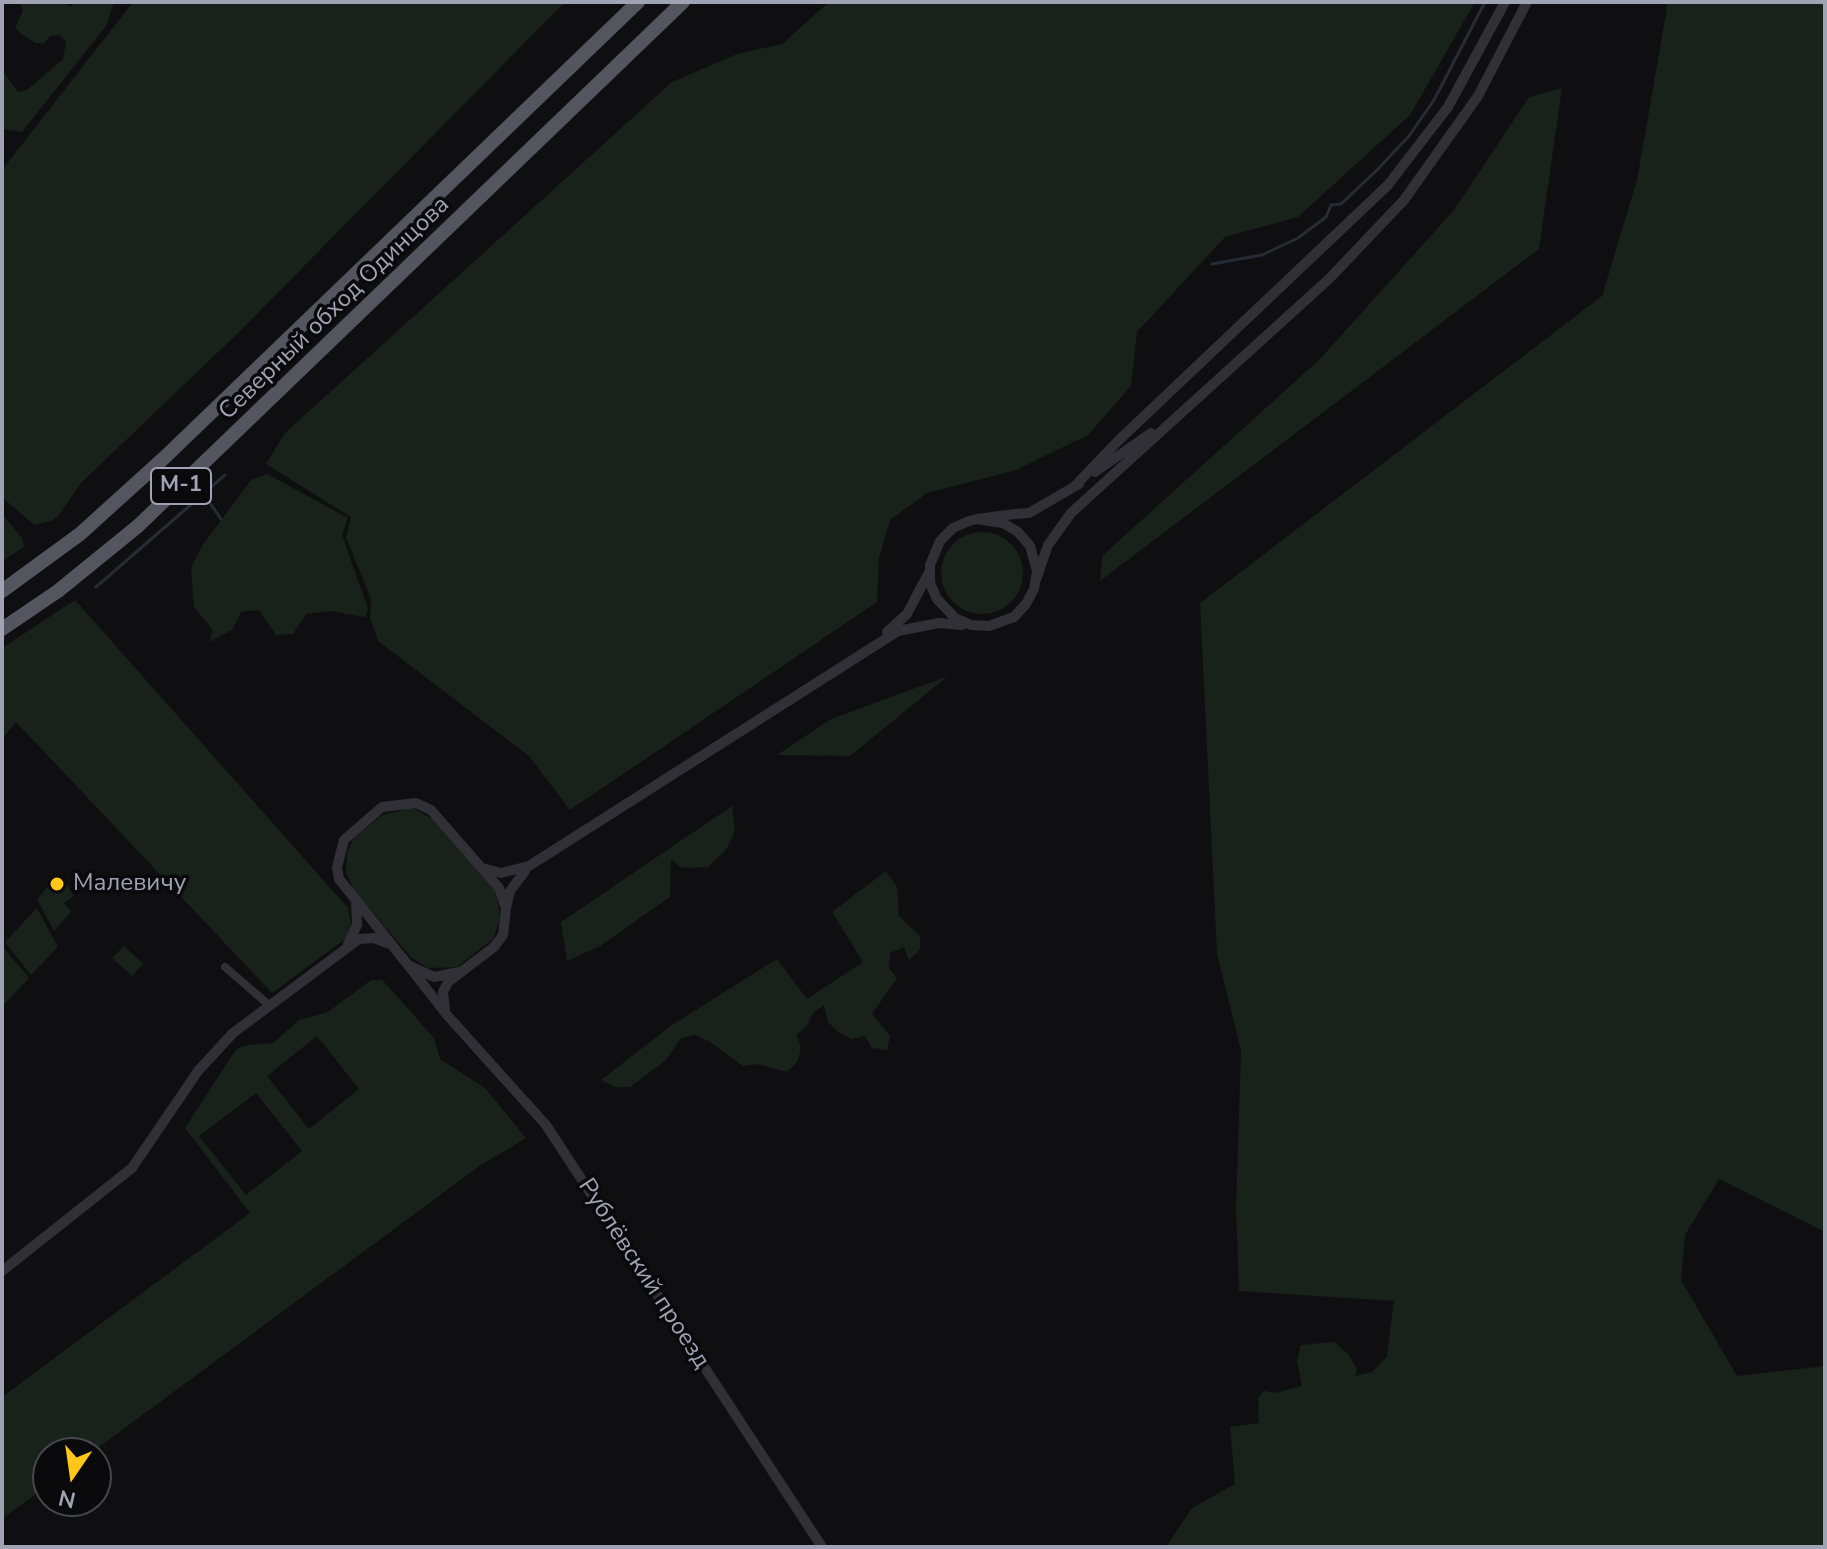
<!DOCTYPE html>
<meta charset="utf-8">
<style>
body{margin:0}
#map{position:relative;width:1827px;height:1549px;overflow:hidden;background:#0f0f11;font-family:"Nunito Sans",sans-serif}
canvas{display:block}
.frame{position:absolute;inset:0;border:4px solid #9fa3b3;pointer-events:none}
.north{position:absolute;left:32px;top:1437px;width:80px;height:80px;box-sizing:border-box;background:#0a0a0c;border:2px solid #46474f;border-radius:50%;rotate:193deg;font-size:22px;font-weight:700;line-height:32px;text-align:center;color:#9fa3b3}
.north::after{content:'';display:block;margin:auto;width:28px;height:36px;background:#ffc819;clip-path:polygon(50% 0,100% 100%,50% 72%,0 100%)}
</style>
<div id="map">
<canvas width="1827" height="1549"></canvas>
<div class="frame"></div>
<div class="north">N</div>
</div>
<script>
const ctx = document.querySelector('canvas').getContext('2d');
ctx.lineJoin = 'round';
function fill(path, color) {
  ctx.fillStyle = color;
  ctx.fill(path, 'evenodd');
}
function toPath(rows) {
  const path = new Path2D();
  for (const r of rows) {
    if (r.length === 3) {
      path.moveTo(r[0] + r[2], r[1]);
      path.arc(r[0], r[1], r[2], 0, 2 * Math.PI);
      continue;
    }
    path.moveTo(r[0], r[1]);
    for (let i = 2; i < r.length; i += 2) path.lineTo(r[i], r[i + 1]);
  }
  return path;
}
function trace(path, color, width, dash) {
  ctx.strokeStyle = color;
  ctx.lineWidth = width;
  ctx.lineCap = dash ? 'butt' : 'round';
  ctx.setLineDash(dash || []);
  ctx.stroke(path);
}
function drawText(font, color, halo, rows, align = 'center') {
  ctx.font = font + ' "Nunito Sans",sans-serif';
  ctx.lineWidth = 7;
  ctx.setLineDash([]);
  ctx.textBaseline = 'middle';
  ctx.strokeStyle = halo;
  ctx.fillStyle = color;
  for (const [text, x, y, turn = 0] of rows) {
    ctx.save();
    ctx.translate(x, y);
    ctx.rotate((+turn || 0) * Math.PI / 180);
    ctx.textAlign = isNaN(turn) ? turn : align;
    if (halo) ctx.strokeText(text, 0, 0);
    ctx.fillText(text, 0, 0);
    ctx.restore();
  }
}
fill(toPath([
 [20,2,61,2,71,7,74,2,114,2,106,26,22,132,2,129,2,70,18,92,27,90,63,59,66,41,59,35,50,36,44,43,35,43,21,34,15,27,23,11],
 [133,2,565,2,239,332,80,484,59,515,52,521,34,525,2,497,2,170],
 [829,2,1475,2,1410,115,1298,217,1225,237,1137,332,1131,386,1088,435,1016,470,927,493,890,520,879,558,877,602,570,810,529,756,378,641,370,617,371,599,346,537,351,517,266,464,285,433,672,82,737,54,782,44],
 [1668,2,1825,2,1825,1232,1719,1179,1685,1235,1681,1280,1737,1376,1825,1366,1825,1547,1166,1547,1192,1508,1235,1484,1230,1427,1259,1423,1258,1398,1264,1391,1275,1393,1302,1386,1297,1361,1301,1345,1334,1342,1348,1354,1357,1369,1355,1376,1372,1372,1387,1356,1394,1301,1239,1291,1236,1208,1241,1051,1217,954,1200,603,1602,296,1637,180],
 [1562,88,1539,249,1100,581,1102,556,1320,359,1454,210,1529,97],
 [267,474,348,518,342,535,368,609,365,617,330,611,306,614,293,634,276,635,259,610,241,612,232,630,209,642,213,630,194,607,191,568,202,546,251,480],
 [2,514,22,538,24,547,2,561],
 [982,573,41],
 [75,600,348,908,351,925,345,939,272,993,16,722,2,739,2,648],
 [948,676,850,756,777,755,831,719],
 [732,806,735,831,726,850,708,867,682,868,671,859,670,897,600,946,567,961,561,922],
 [413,808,436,821,494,890,498,902,500,920,493,939,457,967,428,968,411,957,354,891,346,872,347,853,354,838,382,815],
 [886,871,897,887,899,916,920,936,920,950,909,960,904,947,890,953,889,968,897,978,872,1014,890,1036,887,1050,872,1048,865,1036,851,1039,838,1032,828,1022,824,1005,813,1013,807,1026,796,1035,801,1047,798,1061,787,1072,758,1064,743,1066,709,1041,695,1035,681,1038,665,1061,630,1087,615,1087,601,1080,672,1025,777,959,807,999,863,962,832,912],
 [52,882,58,893,65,883,74,896,64,903,71,912,54,931,37,899],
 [37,908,58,947,31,975,5,942],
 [2,946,29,978,2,1007],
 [124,946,143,964,132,976,112,958],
 [371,980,382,980,387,985,434,1038,440,1059,485,1088,526,1138,478,1167,91,1453,48,1453,48,1485,2,1519,2,1397,250,1213,185,1128,231,1057,237,1049,248,1045,273,1043,299,1020,328,1012],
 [317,1036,359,1089,309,1129,267,1076],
 [256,1093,302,1151,246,1195,199,1136]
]), '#19211b');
trace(toPath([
 [1212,264,1262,255,1298,238,1326,217,1331,205,1341,204,1377,170,1409,136,1434,100,1485,2],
 [205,496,221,519],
 [96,587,225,475]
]), '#252c35', 3);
trace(toPath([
 [225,967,269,1005]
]), '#303036', 8);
trace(toPath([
 [1095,472,1151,433],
 [1075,486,1118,441,1388,185,1448,107,1505,2],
 [977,519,1003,523,1018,532,1030,546,1037,571,1034,589,1026,604,1014,617,989,626,971,625,955,618,937,599,930,583,930,565,940,541,953,528,969,521,977,519,1015,514,1029,513,1079,484],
 [1036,580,1048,545,1071,513,1330,278,1404,200,1478,96,1527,2],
 [887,632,907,614,928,574],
 [482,868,501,873,529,866,898,631,939,623,962,625],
 [506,908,510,891,525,871],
 [348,944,357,925,356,903],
 [408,965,447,1015,546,1125,822,1547],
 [445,1009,443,992,448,982,494,947,503,935,506,908,499,888,431,810,416,803,382,807,344,840,337,867,339,879,408,965,434,977,459,972],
 [2,1271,132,1168,198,1071,233,1033,359,939,374,938,387,943]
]), '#303036', 10);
trace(toPath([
 [2,591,80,534,164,458,638,2],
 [2,629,58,591,138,526,683,2]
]), '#54555e', 14);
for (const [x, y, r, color] of [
 [57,884,8,"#ffc819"]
]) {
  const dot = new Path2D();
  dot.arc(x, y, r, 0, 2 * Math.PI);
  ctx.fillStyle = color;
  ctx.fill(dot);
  trace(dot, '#0a0a0c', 3);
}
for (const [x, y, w] of [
 [181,486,60]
]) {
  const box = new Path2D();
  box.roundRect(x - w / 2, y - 18, w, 36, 6);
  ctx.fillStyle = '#0a0a0c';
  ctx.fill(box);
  trace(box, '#9fa3b3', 2);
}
drawText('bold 22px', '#9fa3b3', null, [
 ["М-1",181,486]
]);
drawText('24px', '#9fa3b3', '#0a0a0c', [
 ["Северный обход Одинцова",335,309,-44],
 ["Рублёвский проезд",643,1274,57]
]);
drawText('24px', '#9fa3b3', '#0a0a0c', [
 ["Малевичу",73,884]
], 'left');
</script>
